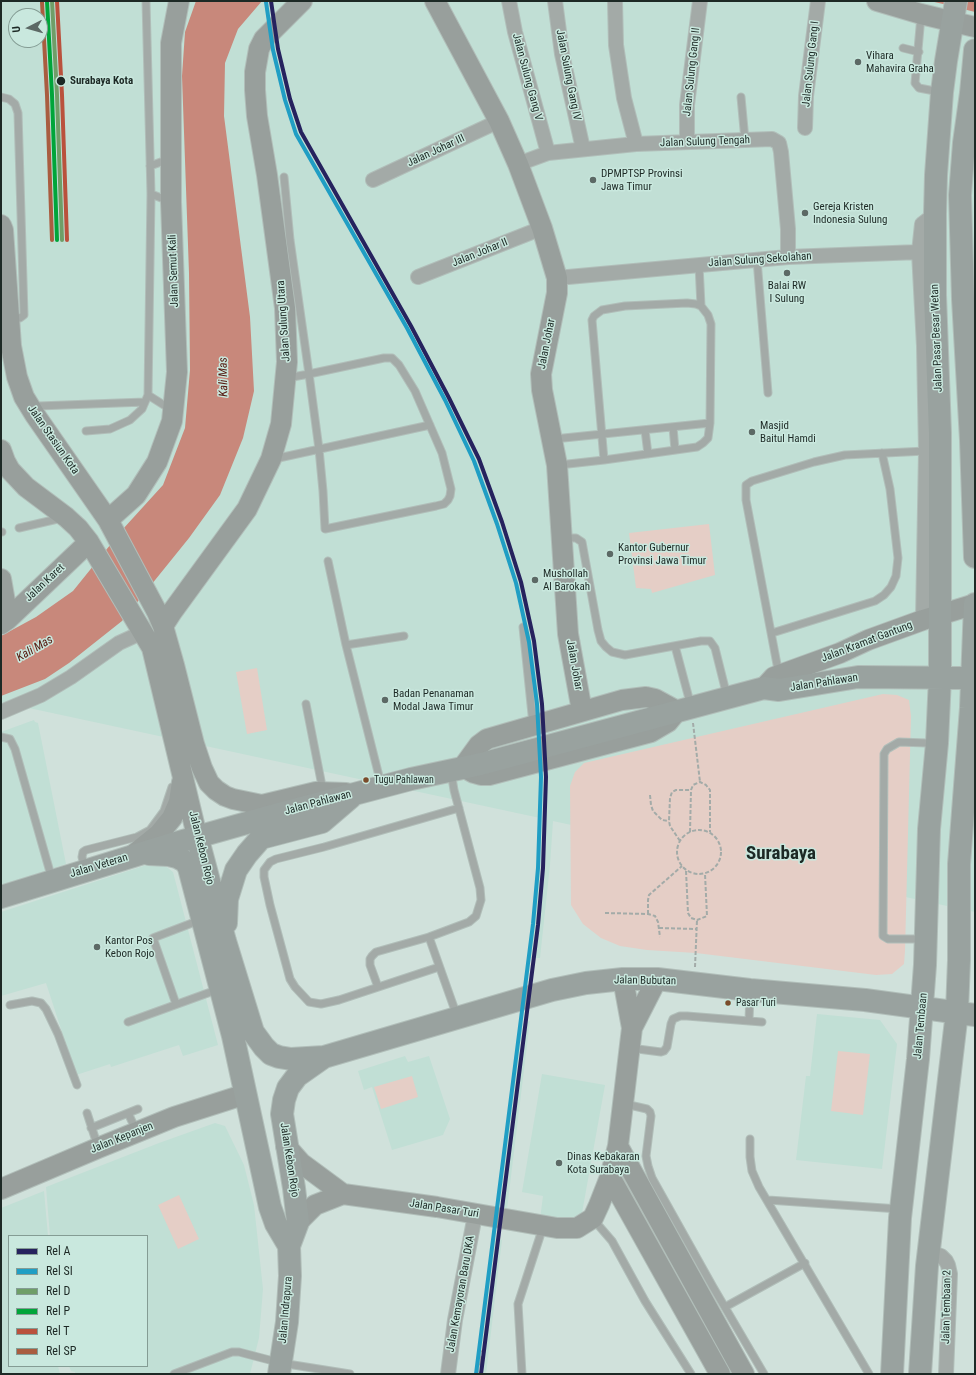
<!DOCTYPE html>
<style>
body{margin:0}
#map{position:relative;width:976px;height:1375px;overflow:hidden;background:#d0e1db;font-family:"Roboto Condensed",sans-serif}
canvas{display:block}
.frame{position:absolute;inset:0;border:2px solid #1d2925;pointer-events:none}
.legend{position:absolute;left:8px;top:1235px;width:140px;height:132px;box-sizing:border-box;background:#c9e8de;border:1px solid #849c94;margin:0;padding:5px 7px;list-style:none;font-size:12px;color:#1d2925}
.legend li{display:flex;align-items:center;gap:8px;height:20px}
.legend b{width:20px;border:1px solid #849c94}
.north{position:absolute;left:8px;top:8px;width:40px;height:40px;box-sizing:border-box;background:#c9e8de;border:1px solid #849c94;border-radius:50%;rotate:264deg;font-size:11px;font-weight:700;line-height:16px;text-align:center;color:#1d2925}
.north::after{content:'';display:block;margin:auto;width:14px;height:18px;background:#5c6965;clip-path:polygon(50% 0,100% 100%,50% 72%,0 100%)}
</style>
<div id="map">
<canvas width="976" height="1375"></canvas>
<div class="frame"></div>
<ul class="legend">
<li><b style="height:5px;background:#26225e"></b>Rel A</li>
<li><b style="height:5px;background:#209ec4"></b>Rel SI</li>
<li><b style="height:5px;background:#6f9e68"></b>Rel D</li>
<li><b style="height:5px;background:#00a53a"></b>Rel P</li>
<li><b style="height:5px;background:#ba513d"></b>Rel T</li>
<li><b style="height:5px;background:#a95d40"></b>Rel SP</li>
</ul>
<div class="north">U</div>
</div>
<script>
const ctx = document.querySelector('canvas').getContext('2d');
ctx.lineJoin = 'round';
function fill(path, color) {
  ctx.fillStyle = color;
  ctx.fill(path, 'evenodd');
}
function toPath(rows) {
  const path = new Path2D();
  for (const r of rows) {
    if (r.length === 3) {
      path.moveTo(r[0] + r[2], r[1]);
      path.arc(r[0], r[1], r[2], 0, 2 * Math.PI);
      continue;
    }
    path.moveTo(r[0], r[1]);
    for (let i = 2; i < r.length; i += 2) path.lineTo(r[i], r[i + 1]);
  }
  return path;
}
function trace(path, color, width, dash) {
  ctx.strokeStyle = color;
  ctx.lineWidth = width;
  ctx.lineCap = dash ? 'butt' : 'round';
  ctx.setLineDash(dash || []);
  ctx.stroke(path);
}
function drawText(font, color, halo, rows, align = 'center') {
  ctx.font = font + ' "Roboto Condensed",sans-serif';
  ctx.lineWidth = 3;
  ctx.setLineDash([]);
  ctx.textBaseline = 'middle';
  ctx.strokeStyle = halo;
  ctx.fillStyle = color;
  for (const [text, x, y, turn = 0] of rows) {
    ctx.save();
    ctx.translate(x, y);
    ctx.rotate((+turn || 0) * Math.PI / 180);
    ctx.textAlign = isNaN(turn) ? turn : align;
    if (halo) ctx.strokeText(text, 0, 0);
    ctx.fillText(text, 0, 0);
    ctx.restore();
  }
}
fill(toPath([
 [1,1,975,1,975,912,553,821,550,865,540,958,528,958,539,865,540,818,1,702],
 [16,16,40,16,40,40,16,40],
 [34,720,35,722,38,723,66,864,40,873,42,879,1,893,1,732],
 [159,861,173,872,218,1045,183,1056,179,1045,111,1067,110,1064,76,1075,46,983,1,996,1,912],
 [817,1014,880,1020,897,1044,882,1169,796,1160,806,1076,810,1076],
 [530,1021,507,1209,499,1207,521,1024],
 [405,1056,408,1062,429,1056,450,1119,443,1135,392,1150,372,1087,364,1090,358,1071],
 [542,1074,605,1085,580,1224,540,1219,543,1196,522,1192],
 [215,1123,225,1126,244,1165,254,1205,263,1289,259,1338,250,1374,75,1374,75,1372,71,1371,69,1366,147,1366,147,1236,50,1236,46,1187,159,1143],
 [44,1191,48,1236,9,1236,9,1366,58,1366,60,1374,1,1374,1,1208],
 [493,1238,502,1240,486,1374,477,1374]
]), '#c1dfd5');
fill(toPath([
 [709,524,715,575,652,593,651,589,636,588,629,533],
 [257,668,267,730,247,734,236,672],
 [883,694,897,695,909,700,911,716,905,951,904,964,892,974,876,975,696,953,647,950,620,946,601,938,583,924,571,905,570,786,575,772,584,763],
 [838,1051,870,1054,863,1115,831,1111],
 [412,1076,418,1097,381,1109,374,1087],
 [179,1195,199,1239,178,1249,158,1205]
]), '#e5cec6');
fill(toPath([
 [196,1,262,1,238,29,225,63,224,116,250,317,254,391,243,438,220,495,189,538,122,621,69,663,45,679,1,696,1,636,36,617,73,591,123,529,163,485,185,428,190,370,189,273,182,76,185,32],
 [930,1,975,1,975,12,943,4]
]), '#c8887b');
const lane = toPath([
 [921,16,915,83,919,88,940,92],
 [903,48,919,52],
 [1,97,9,99,15,104,18,113,24,315,20,318,11,318],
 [741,97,745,140],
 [150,166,169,159],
 [284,177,290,240,309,374,319,449,323,491,325,529,436,506,444,504,448,500,450,496,451,489,442,453,415,391,399,365,392,358,384,358,309,374,287,378],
 [151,194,169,201],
 [757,260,768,393],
 [699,265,701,306],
 [148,395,170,409],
 [32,403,38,406,145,402],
 [673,427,675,450],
 [645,430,648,454],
 [86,431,110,429,130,420,142,409,148,395,151,194,146,1],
 [554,439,710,423],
 [274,459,430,425],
 [559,465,604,460,697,447,703,443,708,438,710,423,711,324,708,315,701,306,696,304,687,303,625,306,602,310,594,316,592,320,604,460],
 [19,528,62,518],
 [1,532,2,532],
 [564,538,576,538,582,542,598,630,601,641,606,647,612,652,625,655,701,641,710,641,715,648,727,696],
 [328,561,346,645,404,636],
 [523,627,533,724],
 [772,633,875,601,884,595,891,587,896,576,898,558,890,489,882,453],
 [346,645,381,784],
 [675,646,691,706],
 [779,675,746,500,746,485,752,481,814,462,845,455,926,451],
 [306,704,323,791],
 [1,737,10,739,15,749,52,879],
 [451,772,454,790,480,888,481,900,476,916,469,922,429,937,457,1016],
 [85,868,82,857,83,852,86,850,137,837,150,830,164,811,172,787],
 [925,939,888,939,883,936,884,754,887,749,899,742,927,743],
 [439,967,339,1000,321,1004,309,1002,295,987,290,979,270,905,264,877,264,870,270,862,276,859,324,847,459,808],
 [378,987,370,965,370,959,372,956,376,952,429,937],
 [176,1004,153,938,200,920],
 [10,1005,32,1001,41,1003,46,1009,58,1034,77,1085],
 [749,1021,750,992],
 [128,1022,219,989],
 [630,1048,661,1052,664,1051,667,1047,671,1024,673,1019,680,1016,687,1016,762,1022],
 [625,1104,647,1109,650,1112,651,1116,646,1156,648,1166,652,1178,713,1287,764,1374],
 [87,1113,98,1147],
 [128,1113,136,1130],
 [91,1128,138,1109],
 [750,1139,750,1157,752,1171,759,1187,869,1374],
 [768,1200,899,1209],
 [593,1219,612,1241,645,1301,691,1374],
 [725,1307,805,1263],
 [174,1374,232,1352,239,1352,281,1363,350,1374],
 [522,1374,518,1304,543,1227]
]);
const street = toPath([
 [509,1,515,32,548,153],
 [555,1,562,54,583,149],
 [615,1,616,45,624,98,636,144],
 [805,128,806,96,818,1],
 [687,142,687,105,700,1],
 [518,164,548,153,636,144,772,139,779,143,781,152,788,229,788,257],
 [373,180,499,121],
 [418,277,542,228],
 [557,278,788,257,919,252],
 [923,620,926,451,924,346,919,252,922,224,935,214],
 [1,712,41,695,71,677,119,643,143,632],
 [929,1252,941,1256,946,1261,948,1265,950,1274,946,1374],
 [448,1374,455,1320,475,1215]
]);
const secondary = toPath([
 [435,1,499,121,518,164,542,228,557,278,557,293,541,374,542,390,557,465,568,634,582,711],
 [877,1,921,14,975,27],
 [1,225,3,230,11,346,17,377,24,397,35,415,108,520,157,612,163,626,174,665,194,744,202,768,209,783,216,790,225,796,233,799,262,805,316,792,346,793],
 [1,450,5,461,10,470,26,487,66,517,78,528,89,542,152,648,197,836],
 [108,520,136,495,157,462,172,421,177,372,171,202,171,43,179,1],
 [1,579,8,619],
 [1,624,8,619,89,542],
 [163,626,172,612,247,509,271,459,281,424,287,362,285,308,267,175,257,116,255,90,255,72,259,49,264,39,302,1],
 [764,688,774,677,840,653,868,640,923,620,975,604],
 [646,697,655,699,677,711,668,722,651,732,489,775,481,775,474,773,463,767,479,745,487,739,622,700,646,697],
 [133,855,159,834,172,818,179,802,182,782],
 [632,1028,657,979],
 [286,1146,301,1163,343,1194],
 [618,1146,744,1374],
 [610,1177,720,1374],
 [1,1189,98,1148,174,1117,246,1094],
 [298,1222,315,1205,343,1194,437,1207,557,1228,577,1228,593,1218,599,1205,610,1177,618,1146,632,1028,623,979]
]);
const primary = toPath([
 [975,50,971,93,964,143,960,195,963,299,971,440,975,557],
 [197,836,225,941,253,1032,264,1047,271,1054,279,1057,291,1059,324,1057,552,990,586,983,623,979,657,979,750,990,865,1000,975,1015],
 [149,854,169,855,177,857,186,862,189,868,233,1036,270,1207,276,1224,289,1246],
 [1,897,172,844,275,815,411,779,481,764,764,688,779,690,858,677,975,678],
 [226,923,227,899,236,870,247,854,261,838,322,822,350,798],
 [279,1374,287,1322,290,1276,289,1246,298,1222,294,1188,282,1114,284,1100,288,1088,297,1076,324,1057],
 [892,1374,900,1218,918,1059,925,965,929,829,937,743,940,677,940,433,935,295,935,214,936,175,942,92,946,61,956,1],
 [920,1374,927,1266,957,1012,959,960,959,864,971,708,975,604]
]);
trace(lane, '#b1beb9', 9);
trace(street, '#b1beb9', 16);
trace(secondary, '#b1beb9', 22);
trace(primary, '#b1beb9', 24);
trace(toPath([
 [693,723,700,782],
 [650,795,651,805,653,811,662,820,669,821],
 [699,852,22],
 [690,832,691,790,693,785,700,782,706,785,710,790,710,832],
 [680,841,670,826,669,821,670,798,672,792,676,790,691,790],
 [686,871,688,913,691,918,697,920,707,916,705,874],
 [605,913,648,914,655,916,658,922,660,937],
 [648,914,648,900,649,895,682,866],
 [659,928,697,929],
 [695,967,697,920]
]), '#a3aba8', 2, [4, 2]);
trace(lane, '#a3aaa7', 7);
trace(street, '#a3aaa7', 14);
trace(secondary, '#989f9c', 20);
trace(primary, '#99a29f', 22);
const rail = toPath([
 [480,1374,483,1352]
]);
trace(rail, '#9aa4a0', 4.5);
trace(rail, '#c9e8de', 3, [9]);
trace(toPath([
 [271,1,278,49,290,99,301,132,411,326,449,398,479,459,502,522,521,582,534,641,542,704,546,777,543,868,538,925,481,1374]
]), '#26225e', 4);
trace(toPath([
 [266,2,273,50,285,100,296,134,407,328,445,400,474,461,497,524,516,583,529,642,537,704,541,777,538,868,533,924,476,1374]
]), '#209ec4', 4);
trace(toPath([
 [52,1,57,95,62,240]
]), '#6f9e68', 4);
trace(toPath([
 [47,1,52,95,57,240]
]), '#00a53a', 4);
trace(toPath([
 [57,1,62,95,67,240]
]), '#ba513d', 4);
trace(toPath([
 [42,2,47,95,52,240]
]), '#a95d40', 4);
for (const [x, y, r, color] of [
 [858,62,4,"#5c6965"],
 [61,81,5,"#1d2925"],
 [593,180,4,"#5c6965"],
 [805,213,4,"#5c6965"],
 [787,273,4,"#5c6965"],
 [752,432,4,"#5c6965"],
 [610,554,4,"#5c6965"],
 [535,580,4,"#5c6965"],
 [385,700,4,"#5c6965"],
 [366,780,3.5,"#7a4b2a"],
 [97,947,4,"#5c6965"],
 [728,1003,3.5,"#7a4b2a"],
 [559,1163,4,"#5c6965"]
]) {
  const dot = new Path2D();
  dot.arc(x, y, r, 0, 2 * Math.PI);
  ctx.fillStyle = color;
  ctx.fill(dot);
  trace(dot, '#c9e8de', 1.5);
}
drawText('10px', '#1d2925', '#c9e8de', [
 ["Tugu Pahlawan",374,780],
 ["Pasar Turi",736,1003]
], 'left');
drawText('11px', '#1d2925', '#c9e8de', [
 ["Vihara",866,56],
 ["Mahavira Graha",866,69],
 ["DPMPTSP Provinsi",601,174],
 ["Jawa Timur",601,187],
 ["Gereja Kristen",813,207],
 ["Indonesia Sulung",813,220],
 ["Balai RW",787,286,"center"],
 ["I Sulung",787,299,"center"],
 ["Masjid",760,426],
 ["Baitul Hamdi",760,439],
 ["Kantor Gubernur",618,548],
 ["Provinsi Jawa Timur",618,561],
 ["Mushollah",543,574],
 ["Al Barokah",543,587],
 ["Badan Penanaman",393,694],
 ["Modal Jawa Timur",393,707],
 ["Kantor Pos",105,941],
 ["Kebon Rojo",105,954],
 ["Dinas Kebakaran",567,1157],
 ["Kota Surabaya",567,1170]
], 'left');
drawText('11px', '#1d2925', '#c9e8de', [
 ["Jalan Sulung Gang I",811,64,-84],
 ["Jalan Sulung Gang II",692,72,-84],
 ["Jalan Sulung Gang IV",568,75,79],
 ["Jalan Sulung Gang V",527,77,75],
 ["Jalan Sulung Tengah",705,142,-2],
 ["Jalan Johar III",436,151,-25],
 ["Jalan Johar II",480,253,-22],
 ["Jalan Sulung Sekolahan",760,260,-4],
 ["Jalan Semut Kali",174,271,-92],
 ["Jalan Sulung Utara",284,321,-94],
 ["Jalan Pasar Besar Wetan",937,338,-92],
 ["Jalan Johar",547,344,-79],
 ["Jalan Stasiun Kota",53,440,55],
 ["Jalan Karet",45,583,-43],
 ["Jalan Kramat Gantung",867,642,-21],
 ["Jalan Johar",574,665,80],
 ["Jalan Pahlawan",824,683,-9],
 ["Jalan Pahlawan",318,803,-15],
 ["Jalan Kebon Rojo",201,848,76],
 ["Jalan Veteran",99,866,-17],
 ["Jalan Bubutan",645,981,1],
 ["Jalan Tembaan",921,1026,-85],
 ["Jalan Kepanjen",122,1138,-22],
 ["Jalan Kebon Rojo",289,1160,81],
 ["Jalan Pasar Turi",444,1209,9],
 ["Jalan Kemayoran Baru DKA",461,1294,-80],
 ["Jalan Tembaan 2",947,1307,-89],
 ["Jalan Indrapura",286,1310,-85]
]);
drawText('bold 11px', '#1d2925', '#c9e8de', [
 ["Surabaya Kota",70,81]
], 'left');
drawText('italic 12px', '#54150c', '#c9e8de', [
 ["Kali Mas",224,377,-91],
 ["Kali Mas",35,649,-30]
]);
drawText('bold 19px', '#1d2925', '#c9e8de', [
 ["Surabaya",781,854]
]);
</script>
